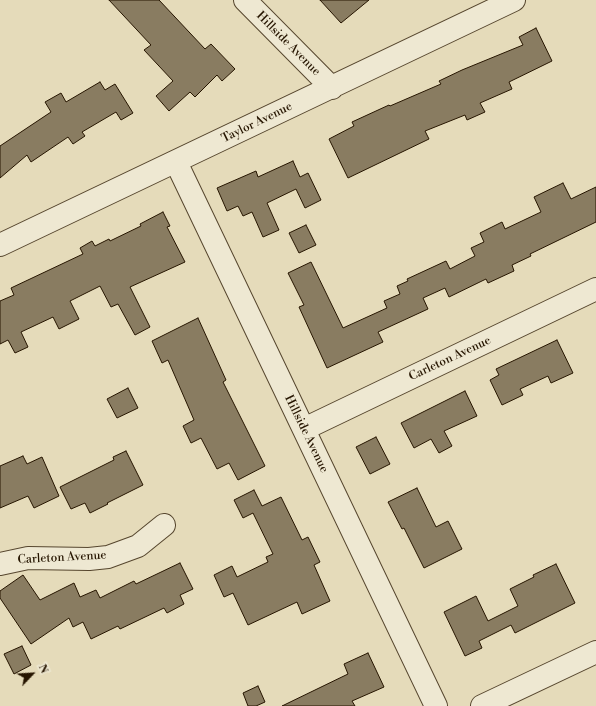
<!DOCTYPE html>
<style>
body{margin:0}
#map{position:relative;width:596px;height:706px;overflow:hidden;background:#e5dbba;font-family:"Libre Bodoni",serif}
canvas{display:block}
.north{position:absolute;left:12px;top:654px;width:40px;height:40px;-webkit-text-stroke:3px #eee8d2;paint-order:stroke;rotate:65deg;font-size:11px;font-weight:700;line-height:16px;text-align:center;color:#261500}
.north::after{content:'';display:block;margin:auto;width:14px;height:18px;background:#261500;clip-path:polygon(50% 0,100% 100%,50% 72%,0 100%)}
</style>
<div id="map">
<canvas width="596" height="706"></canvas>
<div class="north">N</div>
</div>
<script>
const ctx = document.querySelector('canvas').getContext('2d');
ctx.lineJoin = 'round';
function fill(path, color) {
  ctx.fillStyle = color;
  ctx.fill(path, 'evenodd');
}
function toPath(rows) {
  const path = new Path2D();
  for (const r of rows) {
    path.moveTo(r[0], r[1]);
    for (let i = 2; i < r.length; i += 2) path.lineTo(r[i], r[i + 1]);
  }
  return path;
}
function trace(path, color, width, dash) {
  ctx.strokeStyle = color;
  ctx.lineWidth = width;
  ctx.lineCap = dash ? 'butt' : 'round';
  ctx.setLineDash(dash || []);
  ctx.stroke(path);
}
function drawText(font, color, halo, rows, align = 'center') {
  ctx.font = font + ' "Libre Bodoni",serif';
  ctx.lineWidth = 3;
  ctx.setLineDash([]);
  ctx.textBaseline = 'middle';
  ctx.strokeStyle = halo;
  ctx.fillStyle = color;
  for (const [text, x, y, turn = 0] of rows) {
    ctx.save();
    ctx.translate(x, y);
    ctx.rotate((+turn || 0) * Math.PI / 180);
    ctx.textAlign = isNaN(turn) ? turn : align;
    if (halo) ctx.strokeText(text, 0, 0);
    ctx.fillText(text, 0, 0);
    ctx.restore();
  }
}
const building = toPath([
 [109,0,159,0,205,49,211,44,235,69,222,81,217,75,195,97,190,92,169,111,156,96,173,81,144,50,151,45,109,0],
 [320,0,369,0,341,23,320,0],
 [536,28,552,61,509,82,512,89,480,103,485,112,467,120,465,115,425,131,429,139,348,178,329,139,354,126,352,122,389,105,390,106,441,84,439,81,462,70,523,45,519,37,536,28],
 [100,82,105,90,115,84,133,113,121,120,116,112,82,132,85,136,73,144,68,137,31,162,27,155,0,178,0,146,51,112,45,102,61,93,66,102,100,82],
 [293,161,300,177,308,173,321,200,305,208,296,189,267,203,279,230,263,237,252,212,243,216,238,206,227,211,217,188,256,171,258,177,293,161],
 [563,183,571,199,596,187,596,222,530,254,531,256,512,265,514,271,488,283,486,279,449,297,445,288,423,298,428,309,378,332,383,342,327,368,299,307,304,305,288,273,311,262,343,328,387,308,384,301,400,294,397,286,408,281,407,279,446,261,450,269,475,256,471,248,484,242,480,233,502,222,505,229,541,212,534,197,563,183],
 [163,212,170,226,167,227,185,262,130,287,150,327,135,335,118,304,111,307,100,286,70,301,79,319,59,329,53,317,21,332,28,347,15,353,8,340,0,344,0,301,14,295,11,288,83,254,80,248,92,241,95,246,109,239,110,241,141,226,140,224,163,212],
 [306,225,316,245,299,253,289,233,306,225],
 [198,318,226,380,223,382,265,466,238,480,229,463,217,469,201,438,191,443,183,426,194,420,168,360,162,363,152,341,198,318],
 [557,340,573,373,551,383,548,376,520,389,523,395,502,405,490,380,499,375,496,369,557,340],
 [128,388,138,408,117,418,107,399,128,388],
 [465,391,477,416,444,431,452,446,439,453,431,439,414,448,401,423,465,391],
 [376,437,390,464,370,474,356,447,376,437],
 [126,451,143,485,107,503,108,504,90,513,85,503,71,509,60,487,114,460,113,457,126,451],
 [23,456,27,464,42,457,59,496,34,508,28,496,0,508,0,466,23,456],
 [417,488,436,527,448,521,462,549,424,568,404,528,402,529,388,502,417,488],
 [254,490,262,506,281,497,302,540,308,537,320,562,314,565,330,601,302,614,297,602,248,625,233,593,224,597,214,575,232,566,237,577,268,562,266,557,273,554,253,513,243,518,234,500,254,490],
 [180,563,193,589,180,595,184,604,167,613,164,608,120,629,118,626,91,639,83,622,73,627,69,618,31,644,0,598,0,591,23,575,40,600,74,583,80,597,96,590,100,598,134,581,136,584,180,563],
 [556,564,575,603,515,633,511,625,479,641,482,648,465,656,444,612,476,596,488,621,518,606,510,589,534,577,533,575,556,564],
 [22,646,31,665,14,674,4,654,22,646],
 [368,653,384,687,352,701,355,706,282,706,348,674,344,664,368,653],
 [258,686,265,702,256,706,248,706,243,693,258,686]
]);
fill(building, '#897c61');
trace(building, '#261500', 1);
const minor = toPath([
 [245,0,332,88],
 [176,162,436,706],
 [0,245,514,0],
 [304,429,596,289],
 [0,564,28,558,89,559,108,557,138,546,164,525],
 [482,706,596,652]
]);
trace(minor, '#56462e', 24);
trace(minor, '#eee8d2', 22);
drawText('12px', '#261500', '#eee8d2', [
 ["Hillside Avenue",288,44,45],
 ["Taylor Avenue",257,123,-26],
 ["Carleton Avenue",450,359,-25],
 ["Hillside Avenue",306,434,64],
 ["Carleton Avenue",62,558,-3]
]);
</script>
